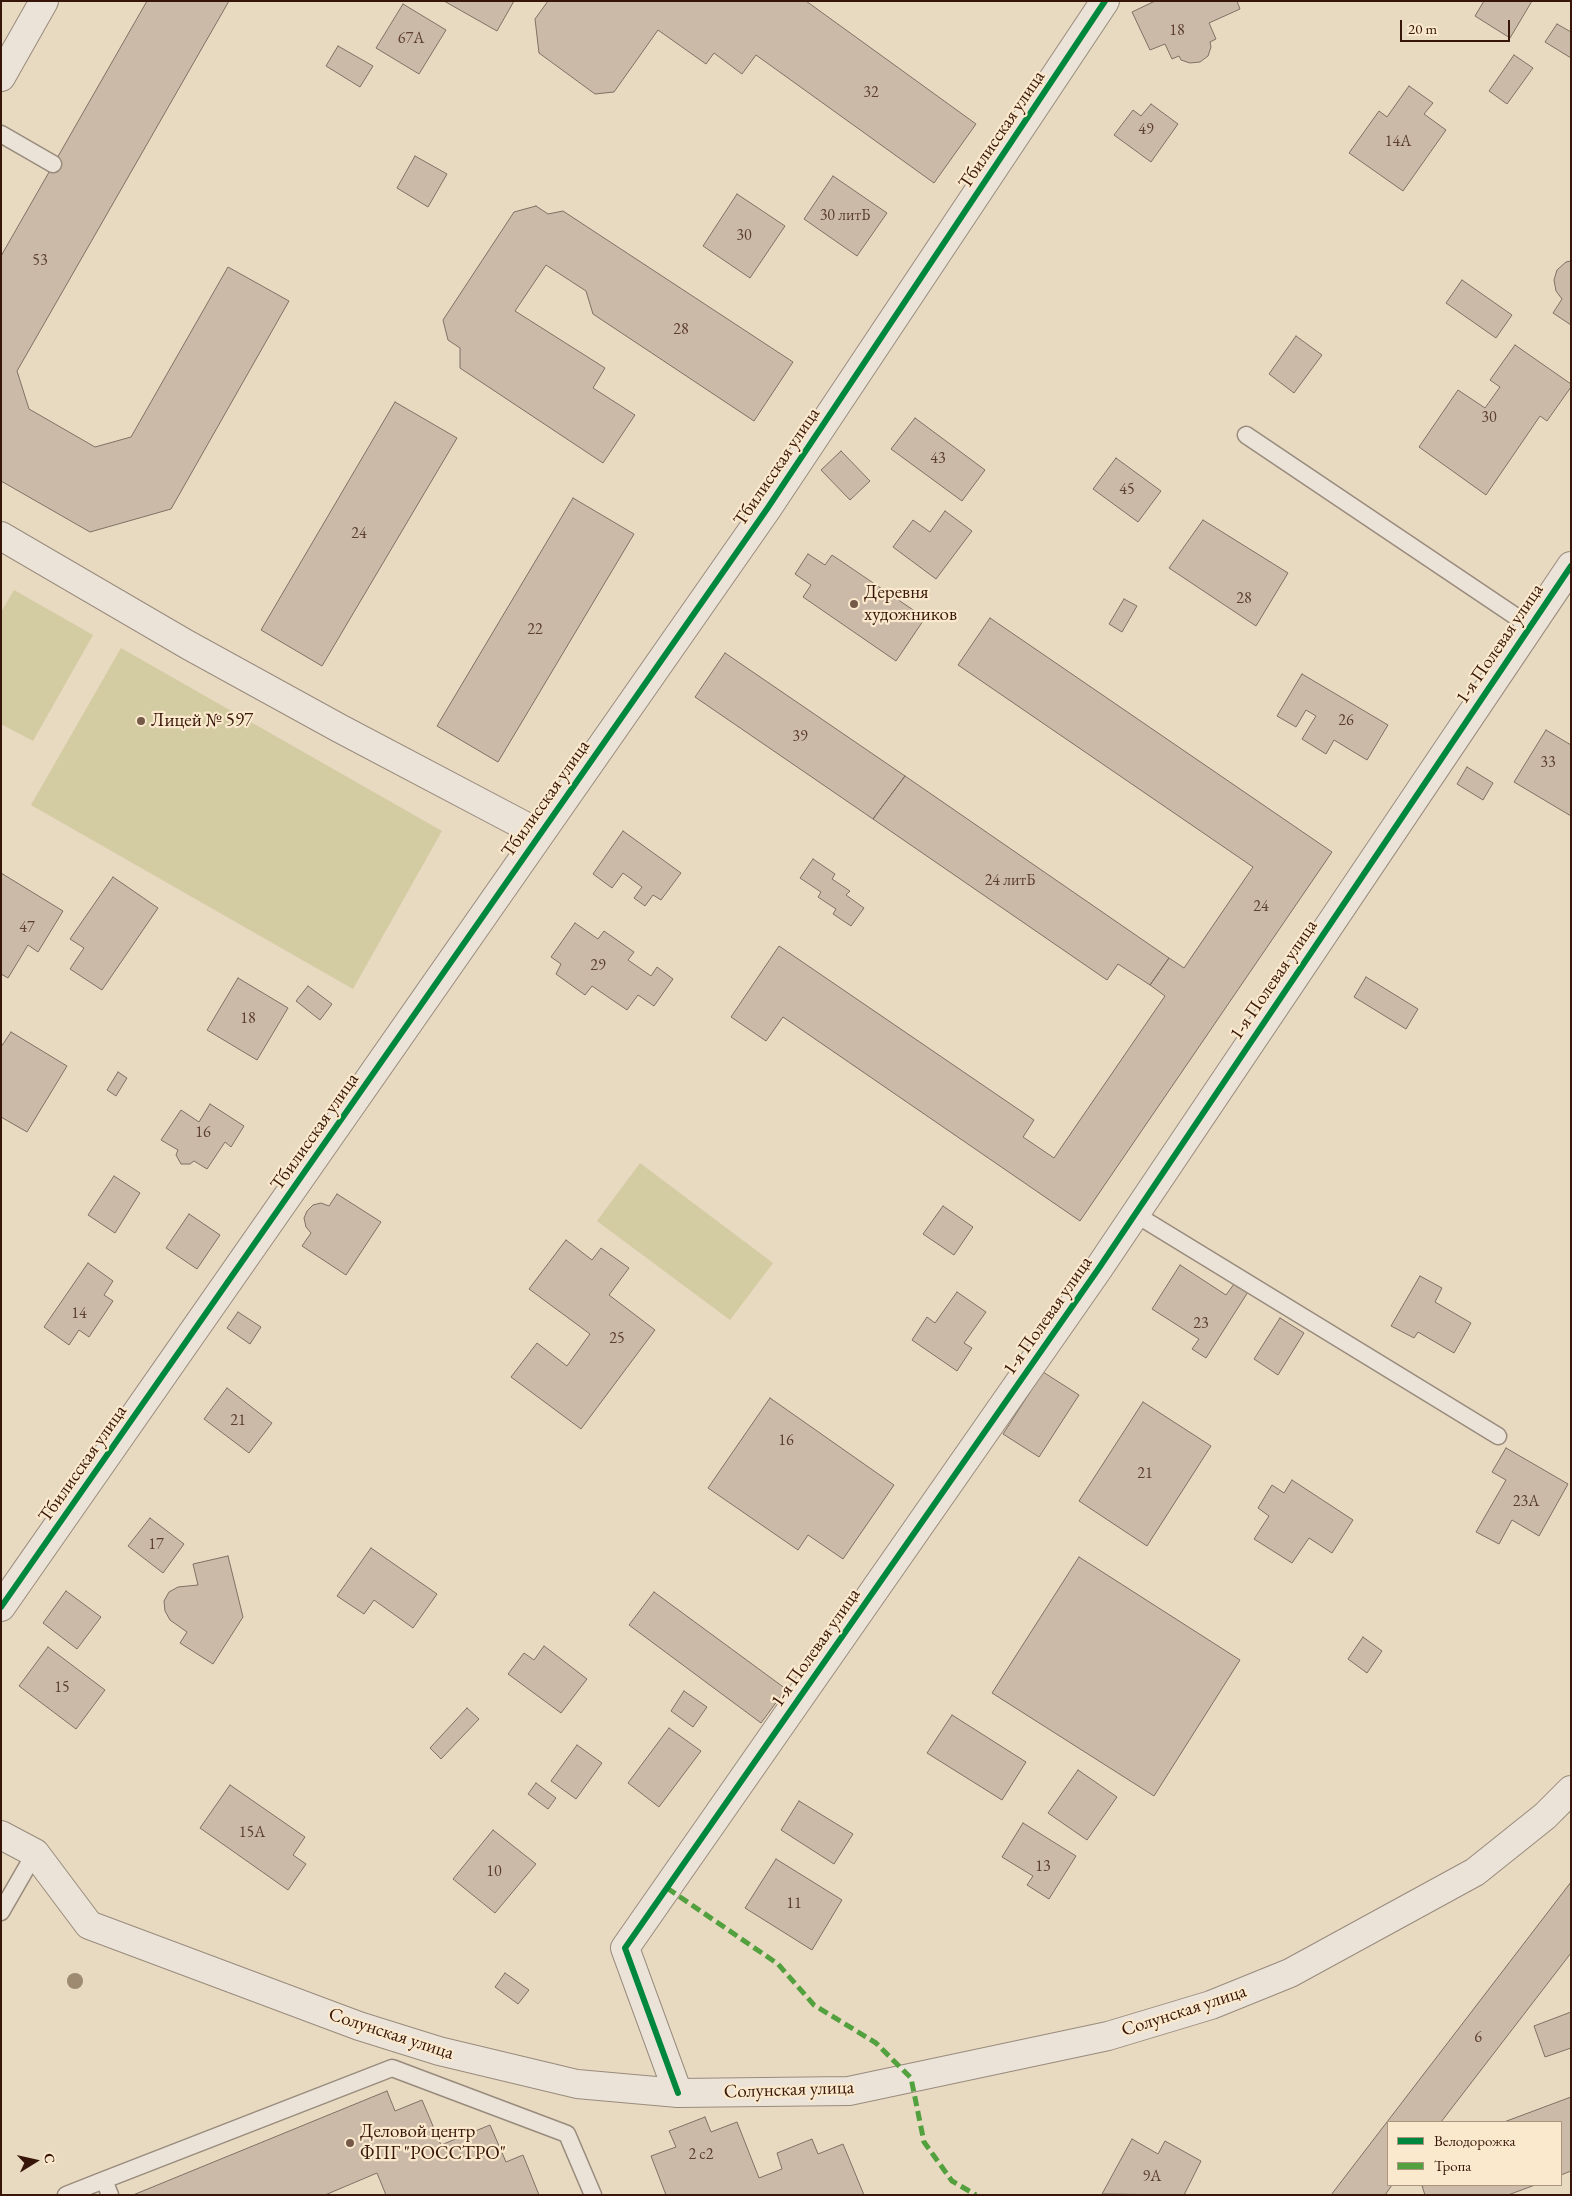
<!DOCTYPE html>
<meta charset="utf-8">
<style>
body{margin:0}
#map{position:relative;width:1572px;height:2196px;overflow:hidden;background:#e8d9c1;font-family:"EB Garamond",serif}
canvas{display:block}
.frame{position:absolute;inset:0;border:2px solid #371508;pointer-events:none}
.legend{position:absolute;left:1387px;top:2121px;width:175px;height:65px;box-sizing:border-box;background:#fae9cd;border:1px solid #ac947e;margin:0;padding:6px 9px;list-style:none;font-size:15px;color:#371508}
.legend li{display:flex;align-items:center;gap:10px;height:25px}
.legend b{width:25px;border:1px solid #ac947e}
.north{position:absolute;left:10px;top:2136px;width:50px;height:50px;-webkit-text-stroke:4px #fae9cd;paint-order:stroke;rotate:80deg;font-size:14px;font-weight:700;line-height:20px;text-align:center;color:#371508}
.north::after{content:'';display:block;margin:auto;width:18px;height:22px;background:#371508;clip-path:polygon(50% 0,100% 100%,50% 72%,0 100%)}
.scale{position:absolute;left:1400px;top:20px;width:110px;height:22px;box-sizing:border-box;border:2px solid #371508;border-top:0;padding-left:6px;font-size:15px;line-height:18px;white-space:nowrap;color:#371508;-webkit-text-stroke:4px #fae9cd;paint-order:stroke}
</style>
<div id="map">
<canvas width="1572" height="2196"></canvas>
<div class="frame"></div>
<ul class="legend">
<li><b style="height:6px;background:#00873e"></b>Велодорожка</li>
<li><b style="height:6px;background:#53a03e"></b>Тропа</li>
</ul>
<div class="north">С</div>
<div class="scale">20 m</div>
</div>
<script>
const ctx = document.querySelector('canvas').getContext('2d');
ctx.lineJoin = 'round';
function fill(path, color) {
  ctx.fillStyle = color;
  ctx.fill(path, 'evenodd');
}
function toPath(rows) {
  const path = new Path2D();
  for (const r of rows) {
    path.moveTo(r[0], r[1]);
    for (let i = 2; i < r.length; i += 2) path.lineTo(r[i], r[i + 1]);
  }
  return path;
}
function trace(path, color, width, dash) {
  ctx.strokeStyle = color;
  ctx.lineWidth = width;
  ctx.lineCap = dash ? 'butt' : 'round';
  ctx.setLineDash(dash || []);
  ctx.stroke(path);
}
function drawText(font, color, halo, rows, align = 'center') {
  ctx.font = font + ' "EB Garamond",serif';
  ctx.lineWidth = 4.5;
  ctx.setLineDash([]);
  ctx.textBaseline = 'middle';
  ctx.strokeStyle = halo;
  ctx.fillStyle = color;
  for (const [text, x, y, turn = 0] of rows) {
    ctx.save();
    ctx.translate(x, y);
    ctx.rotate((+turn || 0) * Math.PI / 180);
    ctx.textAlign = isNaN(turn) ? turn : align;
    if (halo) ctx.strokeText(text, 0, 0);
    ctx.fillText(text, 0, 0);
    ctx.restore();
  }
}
fill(toPath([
 [14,590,93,635,33,741,1,724,1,612],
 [121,648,442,831,353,989,31,805],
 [640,1163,773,1263,730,1320,597,1221]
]), '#d3cba2');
const building = toPath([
 [147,1,229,1,17,371,29,409,95,447,131,437,228,267,289,301,171,509,90,532,1,481,1,256,147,1],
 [444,1,514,1,497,31,444,1],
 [548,1,806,1,976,124,934,183,756,55,742,74,714,53,706,64,658,30,614,92,595,94,539,53,535,19,548,1],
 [1155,1,1237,1,1240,9,1209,23,1216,39,1210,42,1211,47,1208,56,1200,62,1190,63,1181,60,1179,56,1172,59,1165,44,1150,50,1132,12,1155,1],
 [1484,1,1532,1,1510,38,1475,16,1484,1],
 [403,4,446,30,419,74,376,48,403,4],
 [1557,24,1571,32,1571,58,1545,42,1557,24],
 [338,46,373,66,360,87,326,66,338,46],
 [1514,55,1533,68,1507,104,1489,91,1514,55],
 [1409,86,1433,103,1424,114,1446,130,1403,191,1349,153,1379,111,1387,117,1409,86],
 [1151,104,1178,124,1151,162,1114,135,1133,110,1141,116,1151,104],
 [415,156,447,174,428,207,397,188,415,156],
 [833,176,887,213,857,256,804,219,833,176],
 [737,194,785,226,750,278,703,246,737,194],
 [536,206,548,214,563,211,793,362,754,421,593,314,586,291,546,265,515,311,605,368,593,388,635,415,603,463,460,368,460,348,448,340,443,320,514,212,536,206],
 [1571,261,1571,325,1553,313,1562,299,1556,291,1554,280,1557,270,1566,262,1571,261],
 [1462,280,1512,315,1496,338,1446,303,1462,280],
 [1296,336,1322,355,1294,393,1269,374,1296,336],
 [1515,345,1571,384,1571,387,1547,421,1540,416,1486,495,1419,447,1458,390,1485,408,1500,387,1490,380,1515,345],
 [395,402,457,438,322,666,261,630,395,402],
 [915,418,985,470,962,501,891,449,915,418],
 [841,451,870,481,850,500,821,470,841,451],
 [1116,458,1161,491,1138,522,1093,489,1116,458],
 [573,498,634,534,498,762,437,726,573,498],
 [945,511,972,531,936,579,893,547,913,520,930,532,945,511],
 [1203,520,1288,573,1256,626,1169,568,1203,520],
 [808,554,825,565,832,555,925,618,896,661,803,597,811,585,795,574,808,554],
 [1124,599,1137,606,1122,632,1109,624,1124,599],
 [990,618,1332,852,1080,1221,783,1017,766,1041,731,1017,779,946,1034,1120,1023,1137,1054,1158,1165,996,1150,985,1169,958,1184,968,1253,867,958,665,990,618],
 [725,653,905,776,873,819,695,697,725,653],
 [1302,674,1388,725,1367,760,1334,740,1326,754,1302,739,1316,716,1306,710,1296,727,1277,716,1302,674],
 [1546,730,1571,745,1571,816,1514,782,1546,730],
 [1467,767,1493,783,1483,800,1457,784,1467,767],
 [905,776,1169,958,1150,985,1118,964,1107,980,873,819,905,776],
 [623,831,681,873,661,900,653,895,645,906,634,898,642,887,623,873,612,888,593,874,623,831],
 [813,859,835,874,832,879,850,891,846,895,864,908,851,926,833,914,836,909,818,897,821,892,800,878,813,859],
 [1,873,63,911,38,952,28,945,8,978,1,974,1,873],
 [113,877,158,908,102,990,70,969,84,948,70,939,113,877],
 [575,923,598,939,604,931,634,952,628,960,651,976,657,967,673,979,654,1006,638,995,627,1010,592,986,585,995,556,974,561,964,551,957,575,923],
 [1366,977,1418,1009,1406,1029,1354,997,1366,977],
 [238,978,288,1008,257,1060,207,1030,238,978],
 [308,986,332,1004,320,1020,296,1001,308,986],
 [11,1032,67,1066,27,1132,1,1117,1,1047,11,1032],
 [118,1072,127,1078,116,1096,107,1090,118,1072],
 [210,1104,244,1126,231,1147,225,1142,207,1169,194,1161,190,1164,181,1164,176,1155,178,1150,161,1140,181,1110,199,1122,210,1104],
 [114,1176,140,1193,115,1233,88,1215,114,1176],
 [337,1194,381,1222,346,1275,302,1246,311,1233,306,1227,304,1218,307,1211,313,1205,321,1203,329,1206,337,1194],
 [943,1206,973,1227,954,1255,923,1234,943,1206],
 [189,1214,220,1235,197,1269,166,1248,189,1214],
 [566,1240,592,1260,601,1248,629,1268,609,1295,655,1330,581,1429,511,1377,537,1343,567,1366,590,1334,529,1289,566,1240],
 [88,1263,113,1281,104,1295,113,1301,89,1337,79,1330,69,1345,44,1327,88,1263],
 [1180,1265,1226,1295,1234,1284,1248,1292,1206,1358,1192,1349,1199,1339,1152,1309,1180,1265],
 [1420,1276,1442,1288,1435,1302,1471,1323,1454,1353,1418,1332,1414,1338,1391,1326,1420,1276],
 [957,1292,986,1312,964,1343,972,1348,957,1371,912,1340,927,1317,935,1323,957,1292],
 [238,1312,261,1327,250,1344,227,1328,238,1312],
 [1280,1318,1304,1333,1278,1375,1254,1359,1280,1318],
 [1043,1372,1079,1395,1039,1457,1003,1434,1043,1372],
 [227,1388,272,1423,249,1453,204,1419,227,1388],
 [770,1398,894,1485,843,1559,808,1535,798,1550,708,1488,770,1398],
 [1143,1402,1211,1446,1147,1546,1079,1501,1143,1402],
 [1506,1448,1568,1484,1539,1536,1512,1520,1499,1544,1476,1532,1506,1480,1492,1472,1506,1448],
 [1292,1480,1353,1520,1332,1553,1309,1538,1292,1563,1254,1539,1269,1516,1258,1508,1272,1485,1284,1493,1292,1480],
 [150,1518,184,1544,163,1573,128,1546,150,1518],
 [371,1548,437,1594,413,1628,374,1600,364,1614,337,1596,371,1548],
 [228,1556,243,1617,213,1664,180,1643,187,1632,170,1620,165,1611,164,1601,169,1592,178,1587,198,1585,193,1564,228,1556],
 [1079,1557,1240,1660,1154,1796,992,1693,1079,1557],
 [66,1591,101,1617,77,1649,43,1623,66,1591],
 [654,1592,786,1689,761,1723,629,1625,654,1592],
 [1363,1637,1382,1651,1367,1673,1348,1659,1363,1637],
 [544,1646,587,1679,561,1713,508,1674,524,1653,534,1660,544,1646],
 [48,1647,105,1690,76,1729,19,1686,48,1647],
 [684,1691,707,1707,693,1727,671,1711,684,1691],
 [467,1708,479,1719,441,1759,430,1748,467,1708],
 [952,1715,1026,1762,1002,1800,927,1753,952,1715],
 [669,1728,701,1751,659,1807,628,1783,669,1728],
 [577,1745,602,1763,576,1799,551,1781,577,1745],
 [1078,1770,1117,1797,1087,1840,1048,1813,1078,1770],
 [536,1783,556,1798,548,1809,528,1794,536,1783],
 [230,1785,305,1837,293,1855,306,1864,288,1890,200,1828,230,1785],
 [799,1801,853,1834,834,1864,781,1830,799,1801],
 [1023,1823,1076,1856,1049,1899,1027,1885,1033,1876,1002,1857,1023,1823],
 [493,1830,536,1864,495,1913,453,1879,493,1830],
 [776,1859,842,1900,812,1950,745,1908,776,1859],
 [1571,1882,1571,1953,1441,2122,1388,2122,1388,2185,1392,2185,1385,2195,1331,2195,1571,1882],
 [505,1973,529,1990,518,2004,495,1987,505,1973],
 [1571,2012,1571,2048,1545,2057,1534,2026,1571,2012],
 [387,2091,395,2111,422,2100,441,2145,490,2125,506,2162,523,2155,539,2195,386,2195,377,2173,325,2195,133,2195,387,2091],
 [1571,2097,1571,2171,1561,2175,1561,2122,1504,2122,1571,2097],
 [705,2117,711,2132,737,2122,759,2178,782,2169,777,2153,812,2139,818,2154,843,2144,864,2195,666,2195,651,2156,676,2147,669,2131,705,2117],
 [1132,2139,1158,2154,1165,2141,1201,2161,1184,2195,1102,2194,1132,2139],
 [1426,2185,1535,2185,1508,2195,1425,2195,1422,2186,1426,2185]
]);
fill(building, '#ccbaa8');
trace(building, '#7e7164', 1);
const lane = toPath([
 [1,134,53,164],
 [1246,435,1530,626],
 [1135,1214,1498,1436],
 [1,1912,35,1853],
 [104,2180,392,2068,567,2134,593,2195],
 [66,2195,104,2180,110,2195]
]);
const street = toPath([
 [1,77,44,1],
 [1,536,188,645,339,728,540,834],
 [1,1607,767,509,1105,1],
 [1,1835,35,1853,89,1925,359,2026,439,2051,577,2084,678,2093,849,2091,1108,2036,1211,2005,1290,1973,1475,1872,1545,1816,1571,1790],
 [678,2093,625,1948,1099,1268,1571,566]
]);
trace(lane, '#988b7c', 19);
trace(street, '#988b7c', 30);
trace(lane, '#ebe3d8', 16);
trace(street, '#ebe3d8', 28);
trace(toPath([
 [667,1888,778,1964,814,2005,876,2043,911,2078,924,2142,952,2181,976,2195]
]), '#53a03e', 5, [10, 5]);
trace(toPath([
 [1,1607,767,509,1105,1],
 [678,2093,625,1948,1099,1268,1571,566]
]), '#00873e', 6);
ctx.fillStyle = '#9e8971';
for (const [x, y] of [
 [75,1981]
]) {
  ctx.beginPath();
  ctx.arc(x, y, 8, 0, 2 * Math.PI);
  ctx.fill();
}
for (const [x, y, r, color] of [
 [854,604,5,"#755a49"],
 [141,721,5,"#755a49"],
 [350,2143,5,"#755a49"]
]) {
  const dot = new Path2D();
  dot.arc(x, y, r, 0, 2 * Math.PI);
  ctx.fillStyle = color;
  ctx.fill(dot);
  trace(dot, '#fae9cd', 2);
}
drawText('16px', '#5c3e30', null, [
 ["18",1177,31],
 ["67А",411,39],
 ["32",871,93],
 ["49",1146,130],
 ["14А",1398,142],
 ["30 литБ",845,216],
 ["30",744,236],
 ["53",40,261],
 ["28",681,330],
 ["30",1489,418],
 ["43",938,459],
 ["45",1127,490],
 ["24",359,534],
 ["28",1244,599],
 ["22",535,630],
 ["26",1346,721],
 ["39",800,737],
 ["33",1548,763],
 ["24 литБ",1010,881],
 ["24",1261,907],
 ["47",27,928],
 ["29",598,966],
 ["18",248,1019],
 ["16",203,1133],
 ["14",79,1314],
 ["23",1201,1324],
 ["25",617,1339],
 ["21",238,1421],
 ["16",786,1441],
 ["21",1145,1474],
 ["23А",1526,1502],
 ["17",156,1545],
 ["15",62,1688],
 ["15А",252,1833],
 ["13",1043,1867],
 ["10",494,1872],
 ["11",794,1904],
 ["6",1478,2038],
 ["2 с2",701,2155],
 ["9А",1152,2177]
]);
drawText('19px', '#371508', '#fae9cd', [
 ["Тбилисская улица",1002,130,-56],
 ["Тбилисская улица",777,467,-56],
 ["1-я Полевая улица",1500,644,-56],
 ["Тбилисская улица",546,799,-55],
 ["1-я Полевая улица",1274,980,-56],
 ["Тбилисская улица",315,1132,-55],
 ["1-я Полевая улица",1048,1316,-55],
 ["Тбилисская улица",83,1464,-55],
 ["1-я Полевая улица",816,1648,-55],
 ["Солунская улица",1184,2011,-18],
 ["Солунская улица",391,2034,18],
 ["Солунская улица",789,2090,-2]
]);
drawText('19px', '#371508', '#fae9cd', [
 ["Деревня",864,593],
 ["художников",864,615],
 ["Лицей № 597",151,721],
 ["Деловой центр",360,2132],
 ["ФПГ \"РОССТРО\"",360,2154]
], 'left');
</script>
